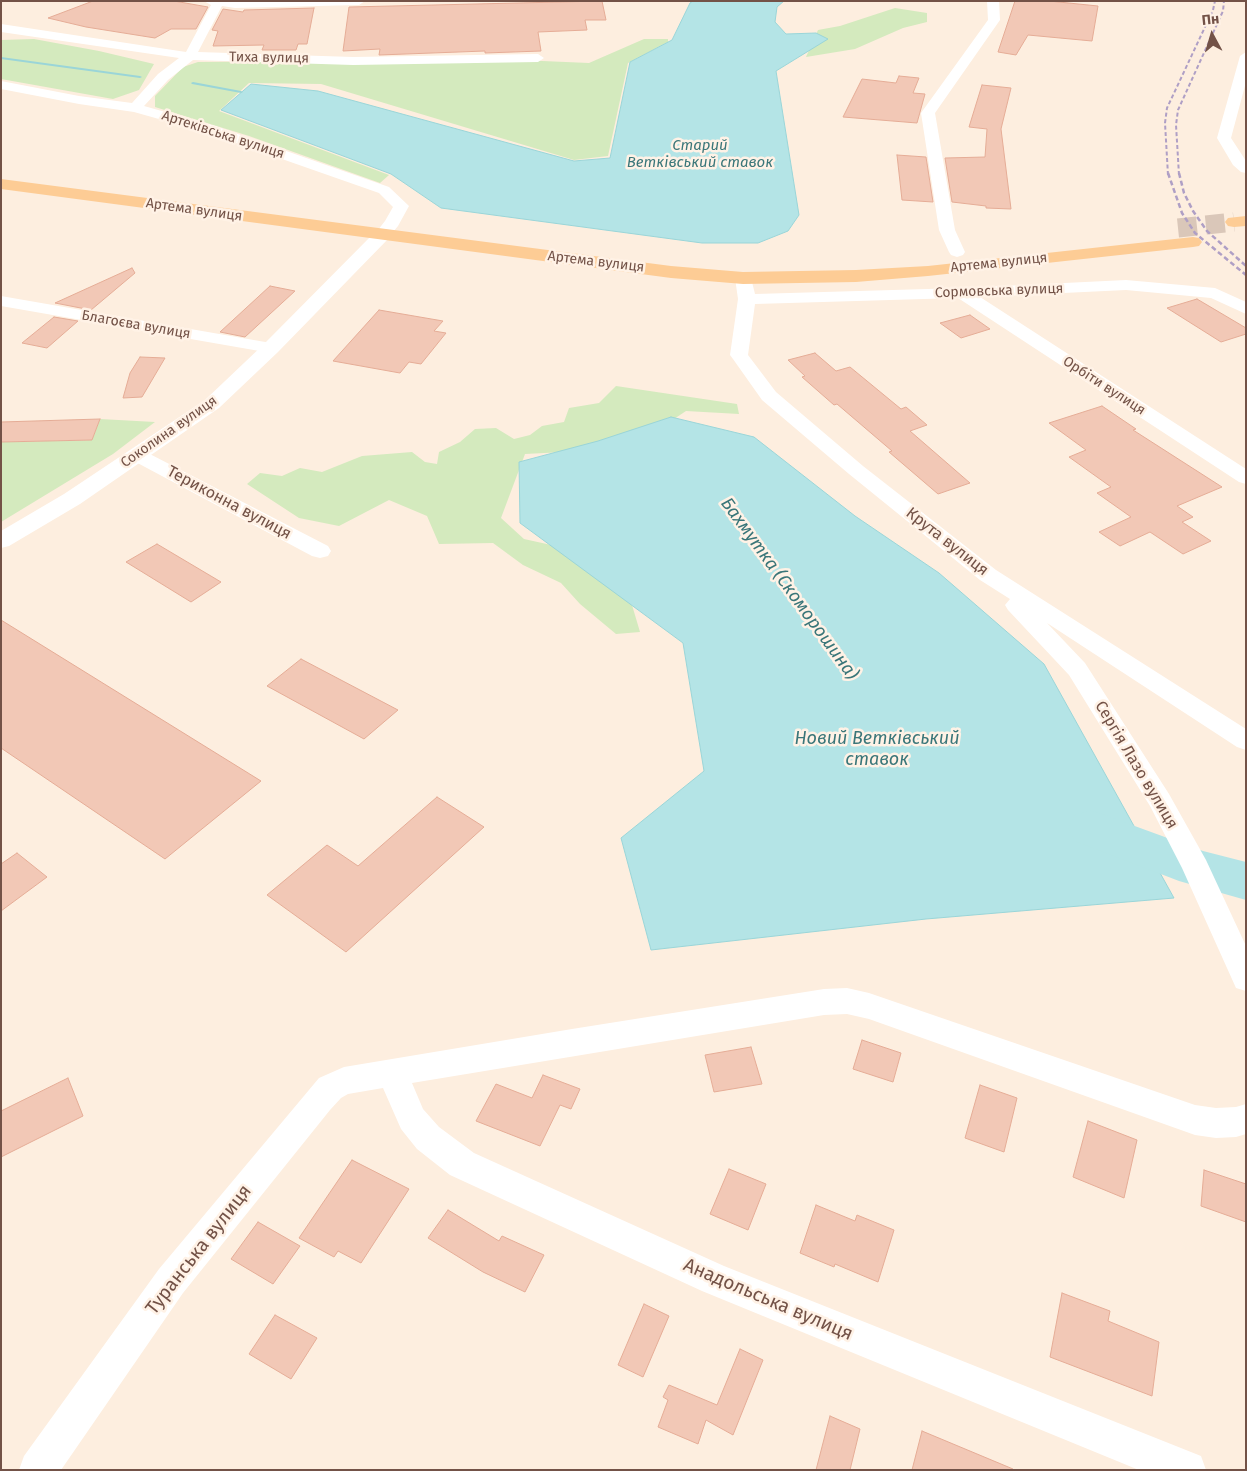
<!DOCTYPE html>
<meta charset="utf-8">
<style>
body{margin:0}
#map{position:relative;width:1247px;height:1471px;overflow:hidden;background:#fdeedf;font-family:"Fira Sans",sans-serif}
canvas{display:block}
.frame{position:absolute;inset:0;border:2px solid #735247;pointer-events:none}
.north{position:absolute;left:1187px;top:10px;width:50px;height:50px;-webkit-text-stroke:4px #fff2e6;paint-order:stroke;rotate:354deg;font-size:14px;font-weight:700;line-height:20px;text-align:center;color:#735247}
.north::after{content:'';display:block;margin:auto;width:18px;height:22px;background:#735247;clip-path:polygon(50% 0,100% 100%,50% 72%,0 100%)}
</style>
<div id="map">
<canvas width="1247" height="1471"></canvas>
<div class="frame"></div>
<div class="north">Пн</div>
</div>
<script>
const ctx = document.querySelector('canvas').getContext('2d');
ctx.lineJoin = 'round';
function fill(path, color) {
  ctx.fillStyle = color;
  ctx.fill(path, 'evenodd');
}
function toPath(rows) {
  const path = new Path2D();
  for (const r of rows) {
    path.moveTo(r[0], r[1]);
    for (let i = 2; i < r.length; i += 2) path.lineTo(r[i], r[i + 1]);
  }
  return path;
}
function trace(path, color, width, dash) {
  ctx.strokeStyle = color;
  ctx.lineWidth = width;
  ctx.lineCap = dash ? 'butt' : 'round';
  ctx.setLineDash(dash || []);
  ctx.stroke(path);
}
function drawText(font, color, halo, rows, align = 'center') {
  ctx.font = font + ' "Fira Sans",sans-serif';
  ctx.lineWidth = 5;
  ctx.setLineDash([]);
  ctx.textBaseline = 'middle';
  ctx.strokeStyle = halo;
  ctx.fillStyle = color;
  for (const [text, x, y, turn = 0] of rows) {
    ctx.save();
    ctx.translate(x, y);
    ctx.rotate((+turn || 0) * Math.PI / 180);
    ctx.textAlign = isNaN(turn) ? turn : align;
    if (halo) ctx.strokeText(text, 0, 0);
    ctx.fillText(text, 0, 0);
    ctx.restore();
  }
}
fill(toPath([
 [895,8,927,13,927,22,903,28,855,49,806,57,818,30,840,26],
 [34,39,99,51,154,64,139,90,113,99,1,79,1,40],
 [644,39,668,39,668,42,628,63,608,156,574,160,321,84,249,83,219,111,389,175,380,183,249,136,155,107,155,96,183,67,198,62,519,60,589,63],
 [616,386,737,404,739,414,686,411,659,429,584,451,525,454,501,518,524,539,574,550,612,576,632,605,640,632,616,634,580,604,561,583,523,565,493,543,439,544,427,516,389,500,339,526,299,518,247,484,260,473,282,476,300,468,322,472,362,456,412,452,425,462,437,464,439,452,460,442,475,429,496,428,514,439,530,435,542,426,564,422,569,408,599,403],
 [100,419,155,422,113,454,1,522,1,442,92,440]
]), '#d4eabe');
const water = toPath([
 [693,1,784,1,777,7,775,22,786,34,816,33,828,39,776,71,799,215,788,231,758,243,702,243,441,208,391,174,221,110,251,84,318,91,574,161,610,158,630,62,672,40,690,3,693,1],
 [671,417,754,437,855,516,939,573,1044,664,1174,898,926,919,651,950,621,838,704,771,683,643,520,523,519,462,598,441,671,417]
]);
fill(water, '#b4e4e6');
trace(water, '#9ad5d8', 1);
fill(toPath([
 [1,57,140,76,142,77,140,78,1,59,1,57],
 [193,82,241,91,243,92,241,93,192,84,191,83,193,82]
]), '#9ad5d8');
fill(toPath([
 [1091,810,1203,851,1246,862,1246,900,1179,881,1075,841,1068,828,1075,815,1091,810]
]), '#b4e4e6');
const building = toPath([
 [93,1,174,1,208,7,196,29,171,29,155,38,86,27,48,18,93,1],
 [602,1,606,20,585,20,587,30,538,32,541,51,485,53,485,51,379,55,380,49,343,51,349,7,602,1],
 [1015,1,1049,1,1098,6,1092,41,1028,35,1016,55,998,52,1015,1],
 [314,8,307,44,298,44,296,50,262,50,264,45,213,46,218,31,212,30,223,9,243,12,244,10,314,8],
 [899,76,919,78,913,93,925,94,917,123,843,117,862,79,896,83,899,76],
 [982,85,1011,88,1001,129,1011,209,986,208,986,206,952,202,945,158,985,157,987,129,969,127,982,85],
 [897,155,926,157,933,202,902,200,897,155],
 [132,268,135,273,91,310,55,303,132,268],
 [270,286,295,291,245,337,220,332,270,286],
 [1197,299,1246,328,1246,334,1221,342,1167,308,1197,299],
 [379,310,443,321,434,331,446,333,421,364,409,362,400,373,333,361,379,310],
 [970,315,990,329,961,338,940,323,970,315],
 [54,317,78,321,47,348,22,343,54,317],
 [815,353,836,371,850,367,901,409,906,407,927,425,910,431,970,483,938,494,889,452,892,451,837,404,834,405,802,377,805,376,788,360,815,353],
 [140,357,165,358,142,397,123,398,130,373,140,357],
 [1102,406,1136,429,1133,430,1222,487,1177,506,1193,517,1182,522,1211,541,1183,554,1150,532,1120,546,1099,532,1131,517,1097,493,1111,487,1069,457,1086,450,1049,423,1102,406],
 [100,419,92,440,1,442,1,422,100,419],
 [157,544,221,582,191,602,126,562,157,544],
 [1,620,261,781,165,859,1,748,1,620],
 [301,659,398,710,364,739,267,686,301,659],
 [437,797,484,827,346,952,267,895,327,845,358,866,437,797],
 [17,853,47,877,1,911,1,864,17,853],
 [862,1040,901,1053,893,1082,853,1069,862,1040],
 [751,1047,762,1084,714,1092,705,1055,751,1047],
 [543,1075,580,1089,571,1109,560,1105,540,1146,476,1121,496,1084,532,1098,543,1075],
 [68,1078,83,1116,1,1157,1,1111,68,1078],
 [980,1085,1017,1098,1004,1152,965,1138,980,1085],
 [1088,1121,1137,1140,1124,1198,1073,1177,1088,1121],
 [352,1160,409,1189,361,1263,338,1251,334,1257,299,1238,352,1160],
 [729,1169,766,1184,748,1230,710,1214,729,1169],
 [1204,1170,1246,1184,1246,1222,1201,1206,1204,1170],
 [816,1205,855,1221,857,1215,894,1230,878,1282,835,1264,834,1267,800,1253,816,1205],
 [448,1210,499,1241,502,1236,544,1255,525,1292,483,1272,428,1238,448,1210],
 [258,1222,300,1246,273,1284,231,1259,258,1222],
 [1062,1293,1110,1311,1108,1321,1159,1342,1152,1396,1050,1357,1062,1293],
 [644,1304,669,1316,643,1377,618,1365,644,1304],
 [275,1315,317,1338,291,1379,249,1354,275,1315],
 [740,1349,763,1360,733,1435,706,1420,698,1444,658,1427,668,1400,663,1397,669,1385,717,1405,740,1349],
 [830,1416,860,1429,850,1470,816,1470,830,1416],
 [922,1431,1013,1469,1012,1470,912,1470,922,1431]
]);
fill(building, '#f2c8b6');
trace(building, '#e5ac96', 1);
trace(toPath([
 [1178,228,1234,222]
]), '#dac7b9', 19, [19, 9]);
fill(toPath([
 [204,1,365,1,359,5,235,8,222,6,198,52,353,57,538,54,544,58,538,62,353,65,193,60,168,80,144,106,215,126,389,187,409,206,398,226,388,238,382,240,376,238,374,235,385,221,393,207,379,193,205,132,134,112,79,104,1,89,1,81,79,96,132,103,158,74,179,58,1,32,1,24,186,52,211,5,204,1],
 [987,1,999,1,1000,20,935,113,955,230,965,252,963,255,957,257,951,255,949,252,939,230,921,113,988,20,987,1],
 [1246,52,1246,82,1231,138,1246,161,1246,173,1241,172,1233,165,1217,138,1240,56,1246,52],
 [743,273,749,274,751,278,755,294,962,288,1126,280,1215,288,1246,302,1246,314,1211,298,1126,290,980,297,1246,469,1246,484,1239,482,958,298,755,304,748,355,776,392,863,466,996,570,1246,729,1246,750,1237,747,1047,623,1085,663,1169,794,1206,860,1246,946,1246,991,1236,988,1182,868,1150,806,1069,675,1008,610,1005,605,1010,599,980,580,849,474,762,400,733,359,730,355,738,299,735,278,737,274,743,273],
 [1,296,271,343,277,344,280,348,277,352,271,353,1,306,1,296],
 [137,449,144,451,328,546,331,551,328,556,320,558,312,556,130,459,127,455,130,451,137,449],
 [847,988,869,993,1195,1105,1216,1108,1236,1107,1246,1104,1246,1134,1236,1137,1216,1138,1195,1135,869,1019,847,1014,824,1015,412,1083,423,1109,439,1127,474,1153,724,1266,1201,1456,1206,1470,1139,1470,702,1291,450,1175,417,1149,401,1129,383,1088,348,1094,341,1098,330,1110,183,1293,61,1470,19,1470,24,1456,159,1269,319,1078,344,1067,572,1029,824,989,847,988]
]), '#fff');
fill(toPath([
 [382,230,388,231,391,235,388,239,278,352,219,408,80,504,9,546,1,548,1,531,64,494,205,400,264,344,376,231,382,230]
]), '#fff');
fill(toPath([
 [1,179,671,266,743,272,856,270,928,266,1193,237,1199,238,1202,242,1199,246,1193,247,928,276,856,282,743,284,671,278,1,189,1,179],
 [1246,216,1246,226,1234,227,1228,226,1225,222,1228,218,1246,216]
]), '#fdcc95');
trace(toPath([
 [1168,175,1165,123,1167,108,1213,10,1215,1],
 [1179,175,1176,125,1178,110,1223,11,1224,1]
]), '#af9fc5', 2, [4, 2.5]);
trace(toPath([
 [1168,173,1182,213,1195,233,1246,275],
 [1179,173,1184,193,1193,211,1207,231,1246,266]
]), '#af9fc5', 2.5, [5, 3]);
drawText('14px', '#735247', '#fff2e6', [
 ["Тиха вулиця",269,58,1],
 ["Артеківська вулиця",223,135,18],
 ["Артема вулиця",194,210,8],
 ["Артема вулиця",596,262,7],
 ["Артема вулиця",999,263,-6],
 ["Сормовська вулиця",999,291,-2],
 ["Благоєва вулиця",136,325,10],
 ["Орбіти вулиця",1104,386,33],
 ["Соколина вулиця",169,432,-35]
]);
drawText('italic 15px', '#3a7679', '#fff2e6', [
 ["Старий",700,146],
 ["Ветківський ставок",700,163]
]);
drawText('16px', '#735247', '#fff2e6', [
 ["Териконна вулиця",229,503,28],
 ["Крута вулиця",947,542,38],
 ["Сергія Лазо вулиця",1136,765,59]
]);
drawText('italic 18px', '#3a7679', '#fff2e6', [
 ["Бахмутка (Скоморошина)",789,589,54],
 ["Новий Ветківський",877,739],
 ["ставок",877,760]
]);
drawText('19px', '#735247', '#fff2e6', [
 ["Туранська вулиця",199,1250,-52],
 ["Анадольська вулиця",768,1300,23]
]);
</script>
